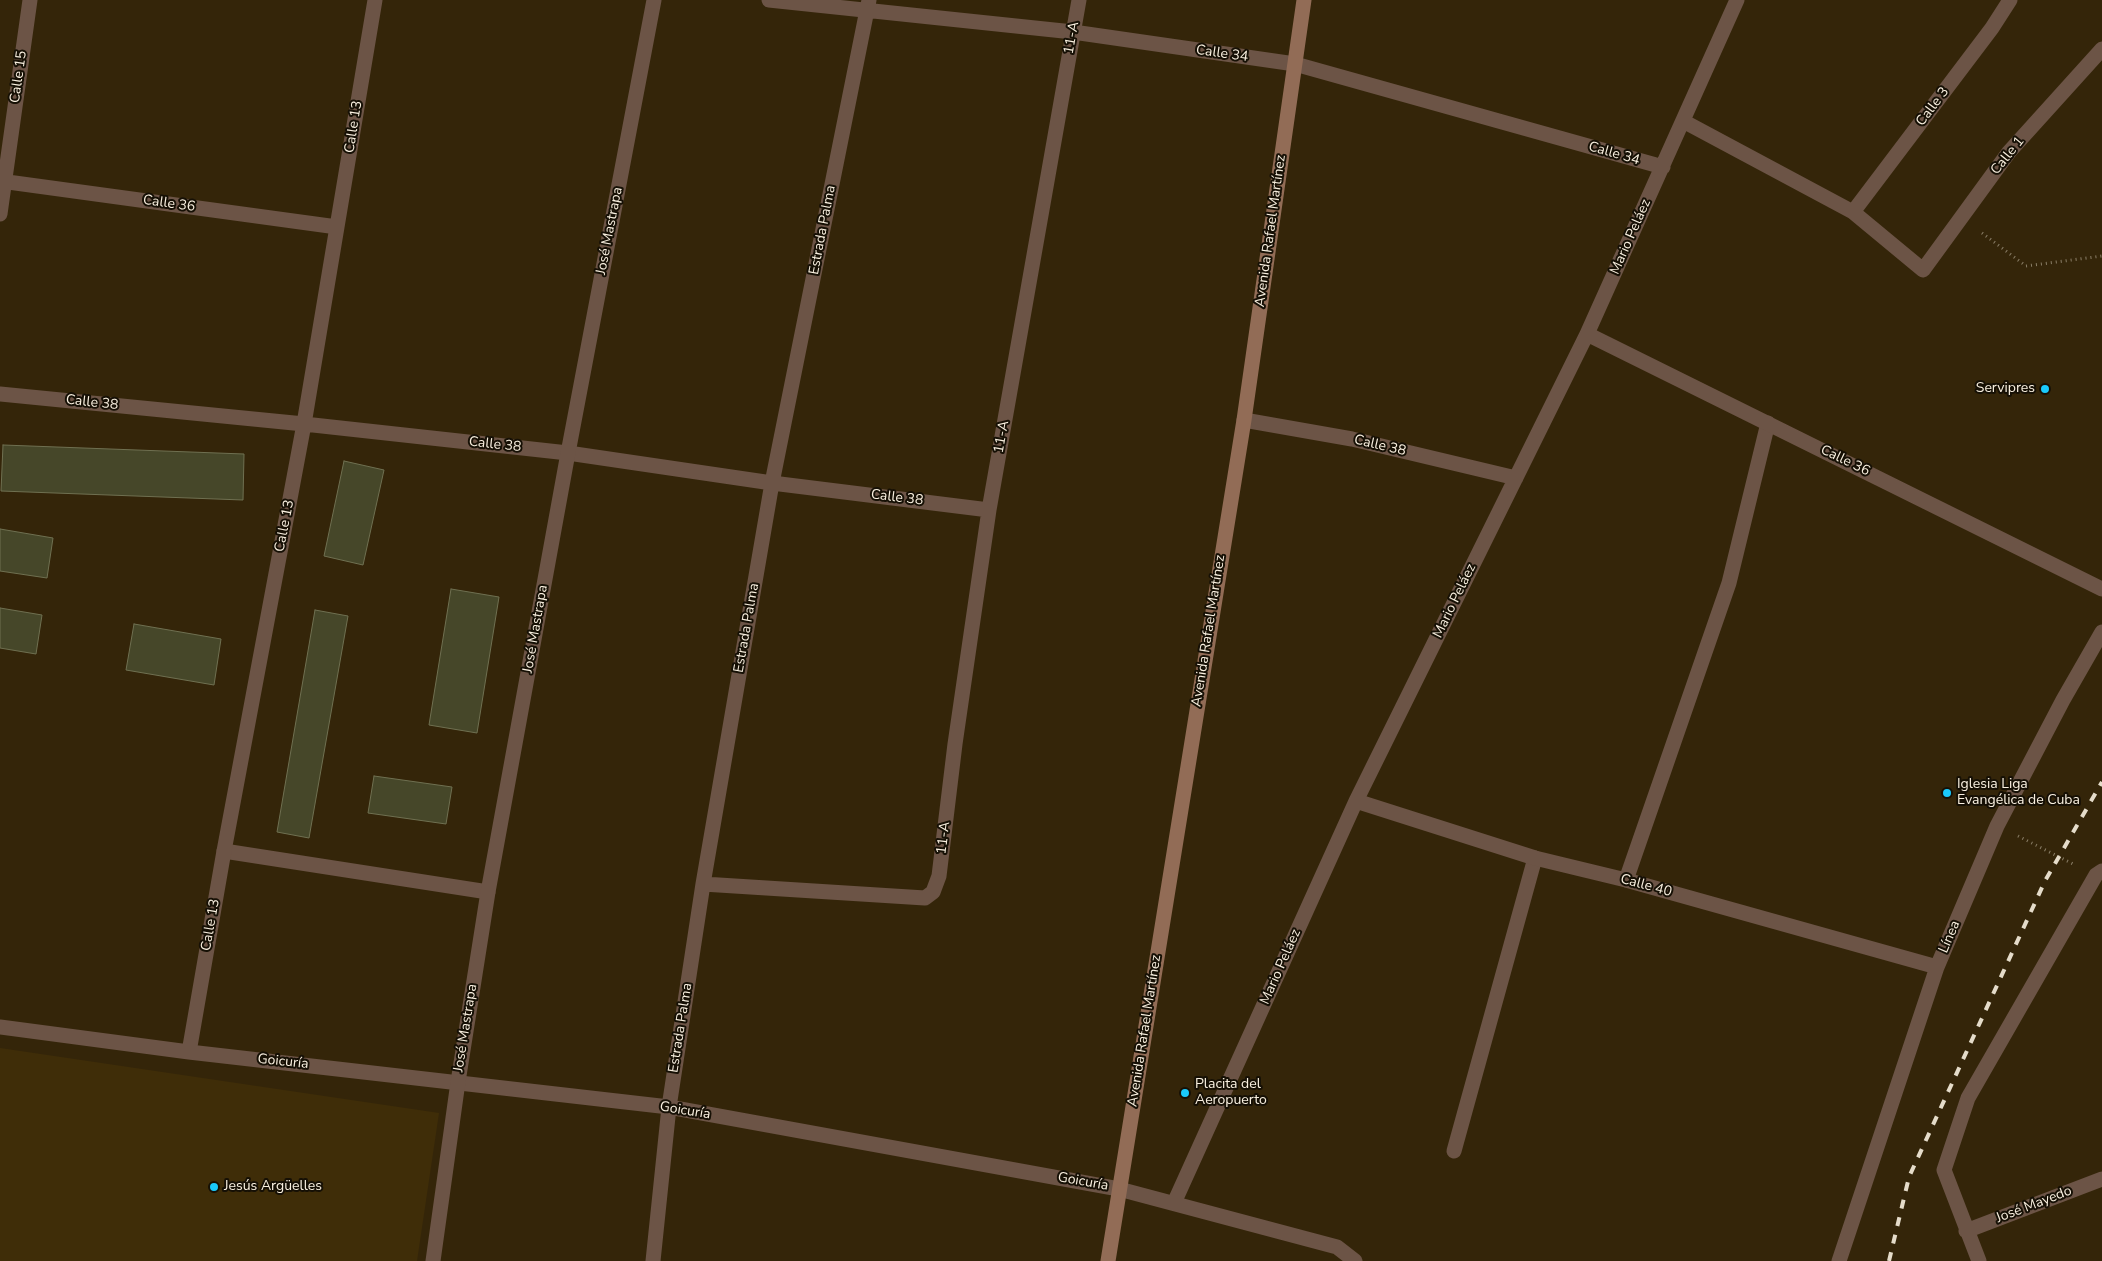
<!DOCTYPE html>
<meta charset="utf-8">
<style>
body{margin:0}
canvas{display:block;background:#342509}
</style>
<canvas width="2102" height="1261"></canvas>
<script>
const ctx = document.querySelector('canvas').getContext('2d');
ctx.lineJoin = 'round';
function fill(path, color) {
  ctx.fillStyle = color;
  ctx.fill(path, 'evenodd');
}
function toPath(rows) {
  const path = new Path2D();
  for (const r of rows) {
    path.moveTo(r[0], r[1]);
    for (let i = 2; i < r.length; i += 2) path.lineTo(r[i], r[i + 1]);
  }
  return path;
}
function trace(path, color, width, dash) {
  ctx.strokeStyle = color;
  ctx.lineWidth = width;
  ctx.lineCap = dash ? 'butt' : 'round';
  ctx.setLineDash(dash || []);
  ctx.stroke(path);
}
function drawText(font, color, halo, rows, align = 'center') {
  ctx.font = font + ' "Nunito Sans",sans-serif';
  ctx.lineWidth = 4;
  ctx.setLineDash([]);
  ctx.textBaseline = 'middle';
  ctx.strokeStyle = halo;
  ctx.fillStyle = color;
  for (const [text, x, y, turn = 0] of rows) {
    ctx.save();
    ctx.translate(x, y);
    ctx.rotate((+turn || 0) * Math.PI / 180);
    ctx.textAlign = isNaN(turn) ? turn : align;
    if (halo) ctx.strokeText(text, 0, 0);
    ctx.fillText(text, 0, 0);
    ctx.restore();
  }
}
fill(toPath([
 [0,1048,439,1113,417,1261,0,1261]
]), '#3f2d08');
const building = toPath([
 [3,445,244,454,243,500,1,491,3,445],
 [344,461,384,470,363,565,324,556,344,461],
 [0,529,53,538,47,578,0,571,0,529],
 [451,589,499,597,477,733,429,725,451,589],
 [0,608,42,615,36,654,0,648,0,608],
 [315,610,348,616,309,838,277,832,315,610],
 [134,624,221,639,214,685,126,670,134,624],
 [374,776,452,787,446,824,368,813,374,776]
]);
fill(building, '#464729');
trace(building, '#6f7051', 1);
trace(toPath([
 [1982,233,2026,266,2102,256],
 [2018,836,2075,865]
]), '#8a7e67', 3, [1, 4]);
trace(toPath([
 [224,851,488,892],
 [1626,880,1729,583,1768,423],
 [1454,1151,1535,858]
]), '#6c5446', 15);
trace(toPath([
 [769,0,1073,32,1295,64,1663,167],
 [1683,121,1853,212,1923,270,2009,152,2102,49],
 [0,181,337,227],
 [1853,212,1992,28,2010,0],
 [0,214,30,0],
 [1587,334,2102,589],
 [0,394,304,424,568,453,772,483,989,510],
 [1244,420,1352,439,1516,478],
 [1356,801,1535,858,1626,880,1937,967],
 [703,884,925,898,933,892,939,876,955,744,989,510,1079,0],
 [0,1027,189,1052,669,1107,1119,1189,1337,1247,1355,1261],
 [189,1052,224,851,304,424,375,0],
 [1174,1203,1356,801,1587,334,1737,0],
 [1966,1231,2102,1179],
 [653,1261,669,1107,703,884,772,483,869,0],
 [1839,1261,1937,967,1997,826,2063,700,2102,632],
 [1979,1261,1944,1170,1968,1098,2096,875,2102,871]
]), '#6c5446', 15);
trace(toPath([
 [433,1261,458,1082,488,892,568,453,654,0]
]), '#6c5446', 15);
trace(toPath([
 [1108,1261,1244,420,1304,0]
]), '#926c56', 15);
trace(toPath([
 [1889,1261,1909,1177,2045,881,2102,782]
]), '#e5dcca', 4, [9, 9]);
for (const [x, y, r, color] of [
 [2045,389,5,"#1acafc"],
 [1947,793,5,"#1acafc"],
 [1185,1093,5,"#1acafc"],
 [214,1187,5,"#1acafc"]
]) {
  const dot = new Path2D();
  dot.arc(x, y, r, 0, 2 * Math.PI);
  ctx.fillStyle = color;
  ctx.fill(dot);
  trace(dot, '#161005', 2);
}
drawText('14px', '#f9f0e0', '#161005', [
 ["11-A",1072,38,-80],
 ["Calle 34",1222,54,8],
 ["Calle 15",19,77,-82],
 ["Calle 3",1933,107,-53],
 ["Calle 13",354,127,-81],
 ["Calle 34",1614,154,16],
 ["Calle 1",2008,156,-51],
 ["Calle 36",169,204,8],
 ["Estrada Palma",823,230,-79],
 ["José Mastrapa",610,231,-79],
 ["Avenida Rafael Martínez",1271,231,-82],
 ["Mario Peláez",1631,237,-66],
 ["Calle 38",92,403,6],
 ["11-A",1002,437,-80],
 ["Calle 38",495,445,6],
 ["Calle 38",1380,446,13],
 ["Calle 36",1845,461,26],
 ["Calle 38",897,498,7],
 ["Calle 13",285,526,-79],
 ["Mario Peláez",1455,601,-64],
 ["Estrada Palma",747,628,-80],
 ["José Mastrapa",536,629,-80],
 ["Avenida Rafael Martínez",1209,631,-81],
 ["11-A",944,838,-83],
 ["Calle 40",1646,886,15],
 ["Calle 13",211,925,-80],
 ["Línea",1950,937,-67],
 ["Mario Peláez",1281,967,-66],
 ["José Mastrapa",466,1028,-81],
 ["Estrada Palma",681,1028,-81],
 ["Avenida Rafael Martínez",1145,1031,-81],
 ["Goicuría",283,1062,6],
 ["Goicuría",685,1111,9],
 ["Goicuría",1083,1182,10],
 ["José Mayedo",2034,1205,-21]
]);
drawText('14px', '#f9f0e0', '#161005', [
 ["Servipres",2035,389,"right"],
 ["Iglesia Liga",1957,785],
 ["Evangélica de Cuba",1957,801],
 ["Placita del",1195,1085],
 ["Aeropuerto",1195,1101],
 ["Jesús Argüelles",224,1187]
], 'left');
</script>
